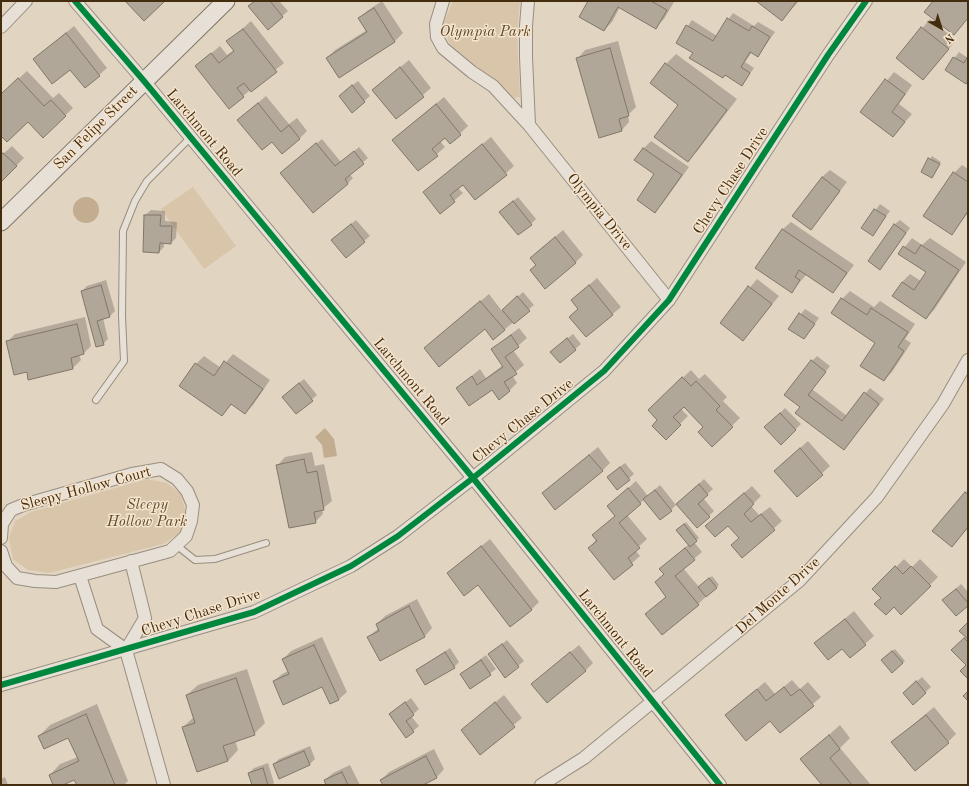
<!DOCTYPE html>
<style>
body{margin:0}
#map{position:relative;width:969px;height:786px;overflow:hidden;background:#e1d4c1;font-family:"Old Standard TT",serif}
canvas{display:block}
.frame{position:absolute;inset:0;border:2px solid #442c0e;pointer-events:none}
.north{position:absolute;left:921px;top:8px;width:40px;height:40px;-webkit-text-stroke:3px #f5e4ce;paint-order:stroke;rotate:141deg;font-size:11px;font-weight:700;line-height:16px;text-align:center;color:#442c0e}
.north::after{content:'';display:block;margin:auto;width:14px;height:18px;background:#442c0e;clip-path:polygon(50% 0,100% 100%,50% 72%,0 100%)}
</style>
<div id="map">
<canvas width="969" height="786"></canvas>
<div class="frame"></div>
<div class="north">N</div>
</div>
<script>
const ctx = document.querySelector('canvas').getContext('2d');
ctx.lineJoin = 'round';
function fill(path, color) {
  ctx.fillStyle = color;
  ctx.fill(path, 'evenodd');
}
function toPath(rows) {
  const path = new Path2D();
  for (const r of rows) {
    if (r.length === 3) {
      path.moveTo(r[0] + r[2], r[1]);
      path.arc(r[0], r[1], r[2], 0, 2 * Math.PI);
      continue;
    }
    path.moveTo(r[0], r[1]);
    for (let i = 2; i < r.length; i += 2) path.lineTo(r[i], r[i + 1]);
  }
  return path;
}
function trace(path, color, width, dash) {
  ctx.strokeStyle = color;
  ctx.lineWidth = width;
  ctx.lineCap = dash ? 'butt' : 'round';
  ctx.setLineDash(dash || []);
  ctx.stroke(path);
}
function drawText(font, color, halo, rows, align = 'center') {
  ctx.font = font + ' "Old Standard TT",serif';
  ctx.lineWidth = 3;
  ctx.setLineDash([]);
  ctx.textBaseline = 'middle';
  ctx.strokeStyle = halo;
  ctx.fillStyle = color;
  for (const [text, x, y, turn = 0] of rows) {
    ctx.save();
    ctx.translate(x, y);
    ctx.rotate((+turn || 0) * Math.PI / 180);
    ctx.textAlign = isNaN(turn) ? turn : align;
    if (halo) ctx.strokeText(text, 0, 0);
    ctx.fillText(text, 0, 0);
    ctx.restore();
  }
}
fill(toPath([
 [453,1,520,1,517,34,520,97,514,98,449,43,444,22],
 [193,187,236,246,204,269,161,209],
 [147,479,167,483,181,494,186,514,180,533,163,544,49,573,28,570,13,559,9,538,15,521,31,512]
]), '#d9c5aa');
fill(toPath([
 [86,210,13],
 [325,428,334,439,337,456,324,458,322,445,315,437]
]), '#c2ad90');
fill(toPath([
 [255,1,279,1,288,11,268,28],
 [382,1,403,33,395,41,339,76,327,58,335,50,367,30,359,18,367,11],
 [589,1,672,1,674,2,664,19,656,27,620,7,612,22,604,30],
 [757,1,799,1,782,20],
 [733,13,754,26,758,22,775,32,758,56,752,52,745,62,754,68,742,85,677,42,692,20,717,36],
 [930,19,956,40,923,79,897,58],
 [251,21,284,63,243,96,196,66,220,46,227,55,234,50,228,42],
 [74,26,107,68,99,75,34,59],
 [618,41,636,107,628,115,629,122,622,130,578,58,585,50],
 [959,52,968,58,968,81,946,70],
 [676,54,737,99,698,150,688,161,680,104,666,64],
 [409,60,431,88,396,118,373,90],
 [27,71,53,98,59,93,73,108,43,137,28,121,1,134,1,95],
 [894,72,912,85,899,104,912,114,893,136,861,112],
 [358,81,370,96,353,111,345,91],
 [266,96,289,124,297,118,307,131,300,138,272,141,238,120],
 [444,97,468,126,450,143,445,137,440,141,445,147,419,170,402,132],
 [491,137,514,166,476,199,463,184,458,188,463,193,441,212,424,192],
 [322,139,341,162,359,147,368,158,349,174,353,178,348,183,313,211,287,168],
 [651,141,689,167,663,203,655,211,656,174,643,149],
 [12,146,24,158,1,181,1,156],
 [932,156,941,162,932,177,922,171],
 [962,165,968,169,968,213,952,234,954,173],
 [830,170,847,182,811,229,822,177],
 [518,197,536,219,531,224,506,207],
 [880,204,890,211,873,234,863,228],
 [151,210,165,211,165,221,177,222,176,238,171,243,164,242,164,247,159,252,145,215],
 [356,220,370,236,346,256,332,240],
 [900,220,910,228,880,269,894,225],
 [791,222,854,265,833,292,807,274,791,292,757,268,783,229],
 [563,230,583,255,576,262,537,265,531,258],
 [912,238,922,245,930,238,966,262,934,310,926,318,902,282,910,274,921,281,927,272,899,254],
 [597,278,621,307,586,336,579,308,572,300],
 [757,279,779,296,743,340,721,323],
 [106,280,115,311,110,316,103,318,108,339,103,344,82,291,87,286],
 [850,291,874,307,880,301,915,324,905,339,911,343,892,372,884,380,877,342,842,299],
 [523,292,534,305,504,330,485,328,425,348,489,294,502,311],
 [805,309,819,318,804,338,790,328],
 [85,317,91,346,83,354,79,355,81,360,73,368,27,371,7,342,15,334],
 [519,328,527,338,513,350,524,365,512,375,517,383,509,391,457,388,480,369,486,378,503,365,492,349],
 [573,334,581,344,560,362,557,347],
 [233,354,270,380,253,405,245,413,232,404,222,415,196,364,204,356,221,368],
 [817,356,830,366,812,389,847,416,870,388,884,399,844,449,801,407,812,361],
 [691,370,699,379,705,374,727,397,723,401,740,418,712,445,705,427,684,405,681,409,688,416,666,438,657,402],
 [304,379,317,395,296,413,288,392],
 [785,408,801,424,781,444,765,428],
 [808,441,830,466,797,496,783,463],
 [598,447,610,463,602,471,543,493],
 [312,452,315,466,324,464,332,501,322,509,323,514,315,522,278,465,285,457],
 [625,463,634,474,617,489,613,472],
 [704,479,713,489,703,498,714,511,709,516,677,504,671,510,645,499,627,515,647,539,635,550,640,556,614,579,589,548,616,516,608,506,636,481,648,496,660,485,676,505],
 [752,486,761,496,751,506,759,515,770,507,782,521,743,556,740,538,729,525,715,518],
 [968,490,968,528,952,546,965,493],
 [686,522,699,538,694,542,702,552,683,568,699,587,712,576,719,585,698,604,662,633,646,614,667,596,665,573,661,569,689,544,680,528],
 [490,539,539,602,531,610,478,584,448,573],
 [904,559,912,567,920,559,938,577,901,614,874,589],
 [961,584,968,592,968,605,949,595],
 [417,599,432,628,425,636,380,660,368,637,379,628,377,624,385,616],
 [854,611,874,636,850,657,842,647,824,636],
 [968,623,968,677,968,665,952,650,966,636],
 [322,637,347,692,339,699,323,686,274,681,282,674,288,671,283,659,291,651],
 [507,640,524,661,506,676,495,650],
 [579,645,593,663,585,671,532,684],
 [450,648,459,662,454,667,417,670],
 [895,649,905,661,892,672,884,658],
 [486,655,496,669,470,688,461,674],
 [247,669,265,723,254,734,235,740,238,750,228,761,183,727,194,717,187,695,198,685],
 [922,677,931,687,913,703,909,688],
 [792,680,800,689,808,682,821,697,780,732,770,720,726,715,765,682,775,694],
 [504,695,522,718,480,753,462,730],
 [411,698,419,709,411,716,419,726,406,737,390,714],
 [97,704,128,781,124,785,78,785,75,778,60,785,54,785,50,775,60,764,78,757,69,737,39,736,50,725],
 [934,707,956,734,948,742,901,735],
 [840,725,850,738,840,748,871,785,824,785,802,759],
 [310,746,315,759,310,764,279,777,274,764,279,759],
 [434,749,444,769,437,777,421,785,384,785,381,780,389,772],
 [268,763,274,783,272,785,253,785,249,773,254,768],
 [350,765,360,785,327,785,325,780,333,773],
 [5,777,8,785,1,785,1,779]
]), '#0003');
const building = toPath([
 [125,1,165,1,144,21,125,1],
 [255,1,270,1,283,17,268,30,248,6,255,1],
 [588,1,651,1,667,10,656,29,618,7,604,31,579,17,588,1],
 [756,1,797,1,782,21,756,1],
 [933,1,968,1,968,18,954,35,924,12,933,1],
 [374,8,395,42,339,78,326,58,367,32,358,18,374,8],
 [727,18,749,31,752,26,770,37,758,57,750,52,741,67,750,73,742,86,725,75,723,78,689,58,693,53,676,43,686,25,713,41,727,18],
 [921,27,949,49,923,80,896,58,921,27],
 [243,29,277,72,251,92,244,83,237,88,244,97,229,109,195,66,211,53,219,63,234,51,226,41,243,29],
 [66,33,100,76,85,88,70,70,52,84,33,59,66,33],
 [610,48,629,116,619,119,622,131,599,138,576,58,610,48],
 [968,56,968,81,966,84,945,70,953,57,964,63,968,56],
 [665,63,727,110,688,162,654,137,678,105,650,83,665,63],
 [400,67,424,97,396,119,372,90,400,67],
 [18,78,44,106,51,100,66,116,43,138,28,122,7,142,1,136,1,94,18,78],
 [885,79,905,94,892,112,905,122,893,137,860,112,885,79],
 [352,85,365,102,352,113,339,96,352,85],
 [258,103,281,132,289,125,300,139,282,154,272,142,262,150,237,120,258,103],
 [436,104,461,135,450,144,445,138,432,149,438,156,418,171,392,140,436,104],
 [316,143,335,166,354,151,364,164,345,179,348,184,313,213,280,173,316,143],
 [482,144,507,175,475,200,463,185,450,195,455,202,440,214,423,192,482,144],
 [643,148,682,175,655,213,637,200,654,174,634,160,643,148],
 [3,153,17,166,1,182,1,155,3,153],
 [928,158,940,164,932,178,921,172,928,158],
 [953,172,968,182,968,211,952,235,923,216,953,172],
 [822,177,840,191,811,230,792,216,822,177],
 [513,201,532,225,518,235,499,212,513,201],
 [874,209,886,216,873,236,861,228,874,209],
 [144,215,161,215,160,226,172,226,171,244,160,243,159,253,143,252,144,215],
 [351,224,365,242,346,258,331,240,351,224],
 [894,224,906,233,880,270,868,261,894,224],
 [782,229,847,273,833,293,799,270,795,277,800,280,792,293,755,268,782,229],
 [555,237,576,263,545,289,530,270,536,265,530,258,555,237],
 [921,245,959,270,926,319,892,296,902,282,914,290,926,272,898,254,903,246,915,254,921,245],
 [101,285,110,317,97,321,104,345,96,347,81,291,101,285],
 [589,285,613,315,586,337,569,317,578,309,571,300,589,285],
 [748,286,772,304,743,341,720,323,748,286],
 [517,296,530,311,514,324,502,310,517,296],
 [841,298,867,315,871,308,908,332,898,347,904,351,884,381,860,366,875,343,831,313,841,298],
 [480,301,505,330,493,340,485,329,439,367,424,348,480,301],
 [799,313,815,324,804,339,788,329,799,313],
 [77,324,84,354,71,358,73,369,28,380,27,372,14,375,6,341,77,324],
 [511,335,519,347,505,357,517,374,504,382,510,391,499,400,492,390,469,406,456,388,472,376,477,385,503,367,491,349,511,335],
 [567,338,576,350,560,363,550,352,567,338],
 [811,360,826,372,808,395,842,421,864,392,879,404,844,450,795,413,800,407,784,395,811,360],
 [224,361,263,389,245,414,231,404,222,416,179,386,195,363,214,376,224,361],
 [682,377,691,386,696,381,720,406,716,410,733,427,712,447,698,432,703,427,684,407,673,417,681,425,666,440,652,426,657,420,648,410,682,377],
 [299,383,313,401,296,414,282,397,299,383],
 [780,413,796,430,781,445,764,427,780,413],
 [800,448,823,475,797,497,774,471,800,448],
 [589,455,603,471,555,510,542,493,589,455],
 [304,459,307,473,317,471,324,510,314,512,316,523,289,528,276,465,304,459],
 [620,467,630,480,617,490,607,477,620,467],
 [699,484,708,495,698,504,710,517,697,528,676,504,699,484],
 [628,488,641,504,619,523,640,548,628,558,633,565,614,580,588,548,597,541,592,535,615,516,607,506,628,488],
 [655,490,672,511,660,520,643,499,655,490],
 [965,492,968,495,968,527,952,547,932,531,965,492],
 [744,493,754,504,744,514,751,522,761,514,775,530,742,558,731,545,739,538,728,526,715,537,705,526,744,493],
 [684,524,697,541,690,547,676,530,684,524],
 [481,546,532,610,510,627,478,585,464,596,447,573,481,546],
 [685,548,695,560,675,576,699,605,662,635,645,614,666,597,655,582,664,574,659,569,685,548],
 [895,566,903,574,911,566,931,586,901,615,894,607,886,615,874,604,881,598,872,589,895,566],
 [709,578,717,588,706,597,698,587,709,578],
 [956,589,968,603,968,606,956,616,942,600,956,589],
 [409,606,425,637,380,661,367,637,379,631,376,624,409,606],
 [845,619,866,645,850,658,842,649,828,660,814,643,845,619],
 [968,622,968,639,959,631,968,622],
 [964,638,968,642,968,679,960,671,966,665,951,650,964,638],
 [502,644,519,667,505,678,488,654,502,644],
 [314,645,339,700,330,704,322,687,283,705,273,681,289,674,282,659,314,645],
 [892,651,903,663,892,673,881,660,892,651],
 [445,652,455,668,425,685,416,670,445,652],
 [570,652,586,671,547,703,531,684,570,652],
 [481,660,491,675,470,689,460,674,481,660],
 [236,678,255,735,223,746,228,761,197,772,182,727,195,723,186,695,236,678],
 [916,681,926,693,913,705,903,693,916,681],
 [784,687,791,696,800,689,814,706,780,733,770,721,746,741,725,715,757,689,766,701,784,687],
 [968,691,968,701,963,696,968,691],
 [405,702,414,715,406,721,414,732,406,738,389,714,405,702],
 [495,702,515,727,480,755,461,730,495,702],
 [86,714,115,785,77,785,74,780,63,785,53,785,49,775,79,761,68,738,44,749,38,736,86,714],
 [926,715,949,743,915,771,891,742,926,715],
 [829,735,840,749,830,758,852,785,822,785,800,759,829,735],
 [304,751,310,765,279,779,273,764,304,751],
 [426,756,437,778,423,785,383,785,380,780,426,756],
 [263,768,268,785,252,785,248,773,263,768],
 [342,772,348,785,326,785,324,780,342,772]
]);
fill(building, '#b1a798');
trace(building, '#817668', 1);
const lane = toPath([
 [96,400,124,361,122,316,123,231,135,201,147,181,191,137],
 [176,545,195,560,215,559,266,543]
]);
const street = toPath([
 [75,1,144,81,473,478,720,785],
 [443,1,436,24,437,37,443,48,472,72,493,86,529,125],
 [528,1,526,26,526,57,529,125,669,300],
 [1,27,26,1],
 [1,538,2,524,11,510,23,505,132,474,161,469,177,479,187,491,193,505,191,521,186,536,170,551,56,582,35,581,17,578,6,566,1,551],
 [80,576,97,629,126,650,164,785],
 [126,650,145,618,131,561],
 [1,685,254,612,351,566,398,536,473,478,604,371,669,300,828,55,866,1],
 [541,785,584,758,800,580,877,497,943,404,968,360]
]);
const secondary = toPath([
 [1,222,226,1]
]);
trace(lane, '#988e7f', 8);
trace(street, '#988e7f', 14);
trace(secondary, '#817668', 19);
trace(lane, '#e7e0d7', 6);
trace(street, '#e7e0d7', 12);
trace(secondary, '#e7e0d7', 17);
trace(toPath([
 [75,1,144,81,473,478,720,785],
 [1,685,254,612,351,566,398,536,473,478,604,371,669,300,828,55,866,1]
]), '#00873e', 6);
drawText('italic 15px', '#604829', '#f5e4ce', [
 ["Olympia Park",485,32],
 ["Sleepy",147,505],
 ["Hollow Park",147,522]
]);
drawText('15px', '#442c0e', '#f5e4ce', [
 ["San Felipe Street",96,128,-45],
 ["Larchmont Road",204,133,50],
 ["Chevy Chase Drive",731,181,-57],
 ["Olympia Drive",599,212,51],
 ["Larchmont Road",411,382,50],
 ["Chevy Chase Drive",523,421,-39],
 ["Sleepy Hollow Court",86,489,-15],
 ["Del Monte Drive",778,596,-42],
 ["Chevy Chase Drive",201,613,-18],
 ["Larchmont Road",615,634,51]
]);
</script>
